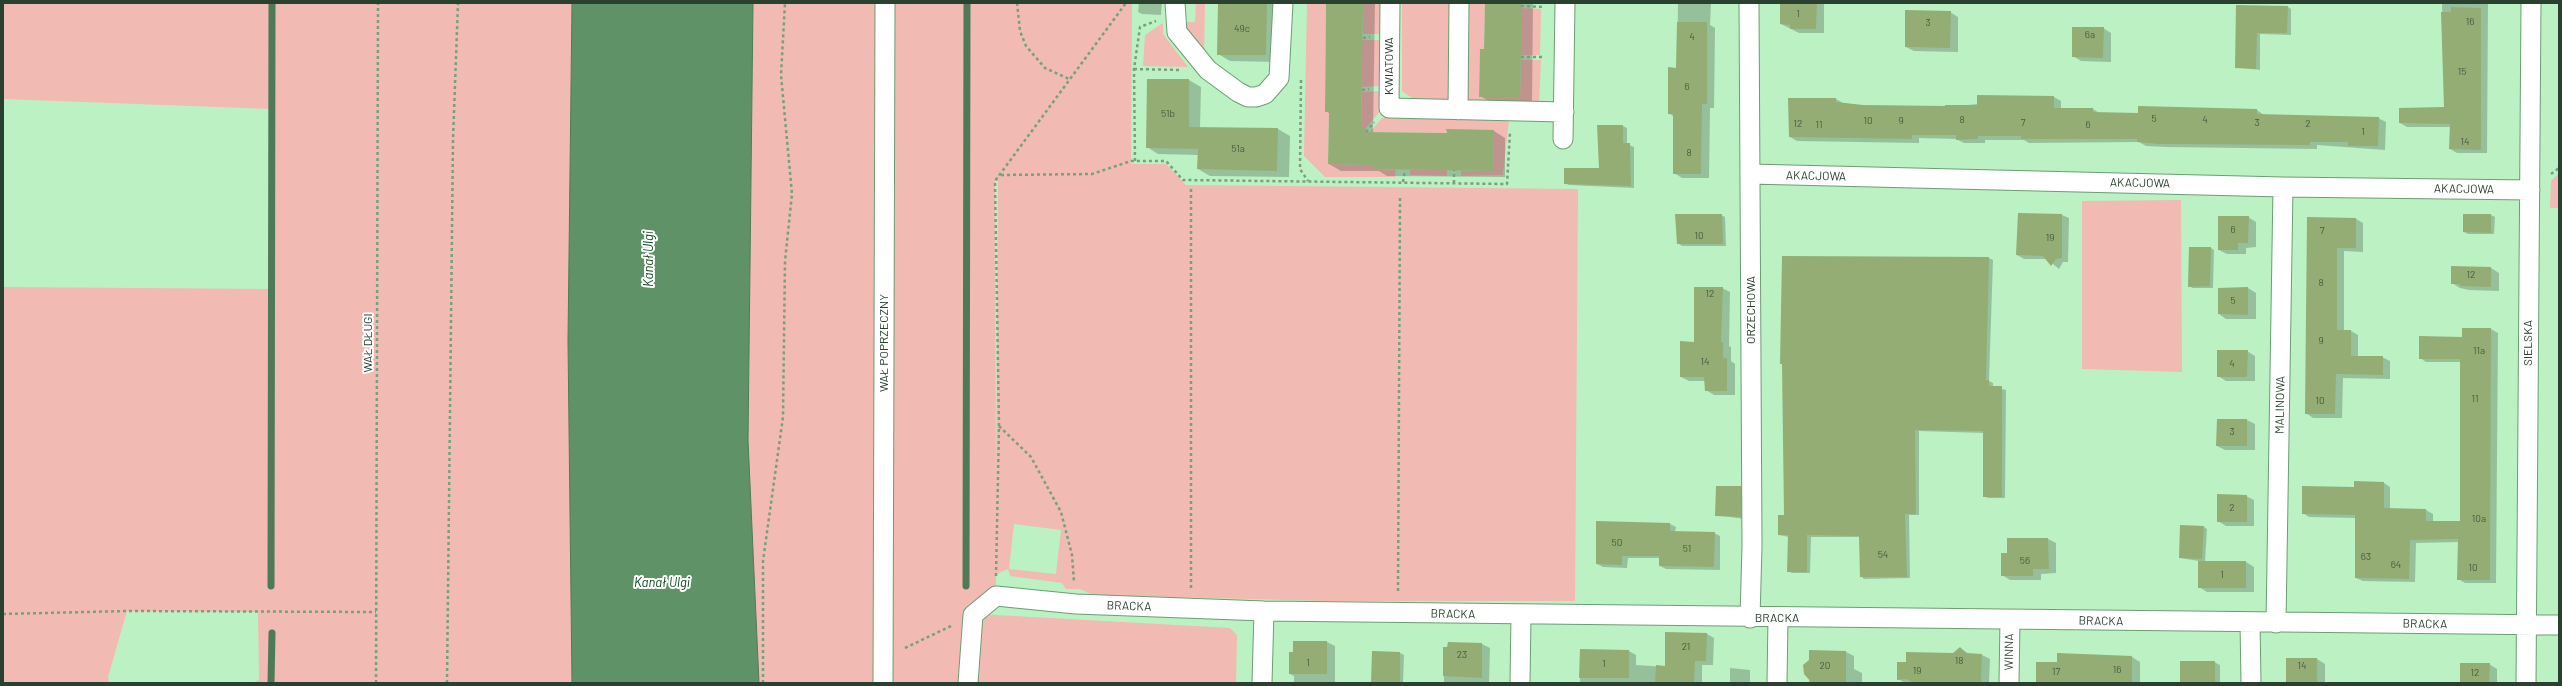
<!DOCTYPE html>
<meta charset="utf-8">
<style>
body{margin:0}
#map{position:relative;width:2562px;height:686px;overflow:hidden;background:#bcf1c3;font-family:Barlow,sans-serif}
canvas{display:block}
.frame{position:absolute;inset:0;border:4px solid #2b412f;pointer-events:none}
</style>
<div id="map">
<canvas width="2562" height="686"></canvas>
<div class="frame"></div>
</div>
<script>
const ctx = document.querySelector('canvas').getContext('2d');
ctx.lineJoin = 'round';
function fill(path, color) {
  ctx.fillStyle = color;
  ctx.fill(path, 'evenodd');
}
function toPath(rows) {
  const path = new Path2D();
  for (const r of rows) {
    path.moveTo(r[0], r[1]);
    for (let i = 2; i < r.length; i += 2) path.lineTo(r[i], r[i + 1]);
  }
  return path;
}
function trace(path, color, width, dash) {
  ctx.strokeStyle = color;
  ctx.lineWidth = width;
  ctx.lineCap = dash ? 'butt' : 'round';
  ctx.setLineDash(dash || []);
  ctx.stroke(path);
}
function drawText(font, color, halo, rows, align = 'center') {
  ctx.font = font + ' Barlow,sans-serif';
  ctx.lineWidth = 4;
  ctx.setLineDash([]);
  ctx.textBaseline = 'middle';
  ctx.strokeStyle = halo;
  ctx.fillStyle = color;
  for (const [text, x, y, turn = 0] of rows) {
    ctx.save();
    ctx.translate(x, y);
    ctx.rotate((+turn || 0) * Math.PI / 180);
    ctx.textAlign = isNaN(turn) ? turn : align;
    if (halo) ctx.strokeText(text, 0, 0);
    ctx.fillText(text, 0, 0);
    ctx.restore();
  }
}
fill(toPath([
 [3,3,572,3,568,341,572,683,252,683,259,680,258,612,127,611,108,677,109,683,3,683,3,287,271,289,272,109,3,99],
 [753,3,1132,3,1131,164,1166,164,1186,185,1578,189,1575,601,1328,601,1093,595,1080,589,1066,589,1062,583,1010,576,1008,569,996,574,996,596,973,615,968,683,759,683,748,440],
 [995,181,998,181,996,495],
 [1014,524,1061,530,1056,574,1009,569],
 [1196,3,1205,3,1204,55,1182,22,1195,22],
 [1307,3,1326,3,1325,112,1329,112,1328,164,1374,165,1374,169,1396,170,1395,177,1325,177,1304,156],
 [1363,3,1382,3,1382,34,1363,34],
 [1402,3,1453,3,1452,102,1413,99,1402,91],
 [1463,3,1485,3,1484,49,1480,50,1479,97,1520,97,1521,60,1541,60,1539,105,1462,103],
 [1521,8,1541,9,1540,55,1521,55],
 [1163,23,1163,34,1188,67,1143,66,1145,35],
 [1362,40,1381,40,1381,86,1362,87],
 [1381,91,1381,110,1366,128,1361,128,1362,92],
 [1382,118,1509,119,1503,175,1461,176,1461,171,1493,171,1494,130,1446,130,1447,133,1370,132],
 [1410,170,1447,170,1447,176,1410,175],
 [2559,173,2559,208,2550,208,2551,181],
 [2181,200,2182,372,2082,369,2082,201],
 [978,614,1230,628,1237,635,1236,683,973,683]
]), '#f1bab2');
const water = toPath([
 [572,3,753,3,748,440,759,683,572,683,568,341,572,3]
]);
fill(water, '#609268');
trace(water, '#507a57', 1);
fill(toPath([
 [1139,3,1162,3,1161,15,1142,14,1138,12],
 [1219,3,1279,3,1278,62,1230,61,1218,54],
 [1327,3,1375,3,1373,133,1448,134,1494,131,1505,138,1505,177,1387,176,1379,171,1341,171,1329,164,1330,114,1326,111],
 [1486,3,1533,3,1532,103,1492,103,1480,96,1485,50],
 [1676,3,1711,3,1710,25,1715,28,1714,108,1710,108,1709,178,1682,178,1674,173,1674,117,1669,113,1677,69,1678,4],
 [1781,3,1824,3,1824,33,1799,33,1781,24],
 [2416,3,2488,3,2487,153,2457,153,2450,149,2451,127,2407,127,2400,123,2445,108,2442,4],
 [2237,6,2288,7,2291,9,2291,35,2260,34,2260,70,2236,67],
 [1950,12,1958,17,1958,52,1914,51,1906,47],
 [2103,28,2111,33,2111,62,2081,61,2073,56],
 [1189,80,1201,87,1200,128,1278,129,1290,136,1289,177,1210,176,1198,169,1198,155,1158,154,1147,147],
 [2054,97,2061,101,2061,109,2093,109,2101,114,2257,110,2264,115,2378,118,2386,122,2385,150,2317,145,2317,149,2167,147,2146,146,2139,142,2029,143,2024,140,1985,140,1985,143,1964,143,1956,139,1919,138,1919,143,1797,141,1790,137,1836,99,1843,103,1863,106,1946,107],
 [1598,126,1623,126,1627,128,1627,144,1634,147,1634,188,1569,185,1565,183,1600,169],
 [2019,214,2062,215,2069,218,2068,262,2063,262,2059,269,2047,259,2024,259,2017,255],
 [1721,215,1725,217,1726,246,1682,246,1678,243],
 [2491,215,2495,217,2494,234,2468,234,2464,232],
 [2248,217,2256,222,2256,247,2246,248,2246,254,2227,254,2219,250],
 [2308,218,2356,219,2363,223,2363,252,2344,251,2344,331,2351,331,2358,335,2358,357,2382,357,2390,361,2390,379,2343,378,2342,418,2313,418,2306,413],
 [2211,248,2214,250,2213,288,2193,288,2189,286],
 [1989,258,1993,260,1989,381,1993,383,1993,387,2006,390,2005,498,1988,498,1984,496,1984,433,1919,431,1919,515,1909,515,1910,578,1864,579,1861,576,1860,537,1811,537,1810,573,1792,573,1788,571,1789,537,1779,535,1785,516,1783,365,1781,363],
 [2452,267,2491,268,2499,273,2499,291,2469,290,2460,288,2452,283],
 [1722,288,1730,292,1729,346,1731,347,1731,361,1735,364,1735,395,1714,395,1706,390,1705,381,1689,381,1681,377,1695,343],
 [2248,288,2256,293,2256,319,2226,319,2219,314],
 [2463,329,2491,329,2498,333,2496,583,2465,583,2458,579,2459,542,2416,543,2415,582,2363,581,2356,578,2356,518,2309,517,2303,513,2355,488,2384,483,2390,487,2390,509,2426,510,2433,514,2433,522,2461,522,2461,362,2426,362,2420,358,2463,338],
 [2247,351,2255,356,2255,381,2226,381,2218,376],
 [2247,420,2255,424,2255,450,2225,450,2217,446],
 [1740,487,1744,490,1744,519,1716,515],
 [2246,496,2254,500,2254,526,2226,526,2218,521],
 [1670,524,1676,527,1675,532,1714,533,1720,536,1720,570,1666,569,1660,566,1660,558,1628,558,1627,568,1603,567,1597,564],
 [2204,527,2207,529,2205,562,2246,562,2254,567,2254,592,2207,592,2199,587,2199,561,2180,558],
 [2048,539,2056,543,2056,573,2041,574,2041,580,2010,580,2002,575,2008,554],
 [1707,634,1714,638,1713,665,1702,665,1702,683,1580,683,1581,650,1629,651,1636,655,1636,665,1666,667],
 [1294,642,1327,642,1335,646,1335,683,1294,683,1294,676,1290,674],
 [1482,644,1490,648,1489,683,1444,683,1444,648],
 [1960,648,1969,654,1982,655,1990,659,1989,683,1905,683,1898,679,1907,663,1954,654],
 [1373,652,1400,653,1404,655,1403,683,1372,683],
 [1846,652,1854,656,1854,669,1862,673,1862,683,1809,683,1809,678],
 [2132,657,2140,662,2140,683,2037,683,2058,663],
 [2317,659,2325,664,2325,683,2287,683],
 [2214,662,2220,665,2220,683,2181,683],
 [2489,664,2497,669,2497,683,2461,683],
 [1730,668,1750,670,1750,683,1730,683]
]), '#0003');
trace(toPath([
 [271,586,272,3],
 [966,586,967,3],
 [271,683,272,633]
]), '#507a57', 7);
fill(toPath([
 [1218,3,1267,3,1266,55,1217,55],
 [1326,3,1363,3,1361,128,1366,128,1366,132,1447,133,1446,129,1494,130,1493,171,1374,169,1374,165,1328,164,1329,112,1325,112],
 [1485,3,1522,3,1520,97,1479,97,1480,49,1484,49],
 [1780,3,1817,3,1816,29,1790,29,1790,25,1780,24],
 [2236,5,2288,6,2287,33,2257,33,2256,69,2235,68],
 [2451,7,2481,8,2481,150,2449,149,2450,124,2399,123,2399,108,2444,107,2441,12,2451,12],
 [1905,10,1951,11,1950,48,1905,47],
 [1677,22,1707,22,1707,104,1702,104,1701,174,1673,174,1673,114,1668,114,1668,67,1676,68],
 [2072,27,2104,27,2103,58,2072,57],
 [1147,79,1189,79,1189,127,1278,128,1277,171,1197,169,1198,149,1146,148],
 [1977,95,2054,96,2054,108,2093,108,2093,112,2138,113,2138,106,2257,109,2257,114,2379,117,2378,146,2348,146,2348,142,2310,142,2310,145,2159,144,2137,142,2137,139,2021,139,2021,136,1978,136,1978,139,1956,140,1956,135,1912,135,1912,139,1789,137,1788,98,1836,98,1836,102,1863,105,1945,106,1945,105,1977,105],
 [1597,125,1623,125,1623,143,1630,143,1631,186,1564,184,1564,168,1599,168],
 [2018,213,2062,214,2062,258,2056,259,2051,266,2043,256,2016,255],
 [1675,214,1722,214,1723,244,1677,244],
 [2463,214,2491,214,2491,233,2463,232],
 [2218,216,2249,216,2248,243,2238,243,2238,250,2218,250],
 [2307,217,2356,218,2356,248,2337,248,2337,330,2351,330,2351,356,2383,356,2383,375,2336,374,2335,414,2305,414],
 [2189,247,2211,247,2210,286,2188,287],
 [1782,256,1989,257,1986,380,1989,380,1989,386,2002,386,2002,497,1983,497,1983,431,1915,430,1916,514,1905,514,1907,577,1860,577,1859,536,1807,535,1807,572,1787,572,1788,535,1778,535,1778,515,1784,515,1782,364,1780,364],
 [2451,266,2491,267,2491,287,2460,286,2460,284,2451,284],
 [1694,287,1723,287,1721,342,1723,342,1723,358,1727,358,1727,391,1705,391,1704,377,1680,377,1680,341,1694,342],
 [2248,287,2248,315,2218,314,2218,288],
 [2462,328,2491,328,2490,580,2457,580,2458,539,2410,540,2409,579,2355,578,2355,515,2302,514,2302,486,2354,487,2354,481,2384,482,2384,508,2426,509,2426,521,2460,521,2460,359,2419,359,2419,336,2462,337],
 [2217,350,2248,350,2247,377,2217,377],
 [2217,419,2247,419,2247,446,2216,446],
 [1716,486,1741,486,1741,517,1715,516],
 [2217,494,2247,495,2247,522,2217,522],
 [1596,521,1670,523,1670,531,1715,532,1714,567,1659,566,1659,556,1622,556,1622,565,1596,564],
 [2180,525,2204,526,2202,559,2179,558],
 [2007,538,2048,538,2049,569,2033,569,2033,576,2001,576,2001,553,2007,553],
 [2198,561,2246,561,2246,588,2198,588],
 [1665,632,1707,633,1706,661,1695,661,1694,683,1655,683,1656,665,1665,666],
 [1293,641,1327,641,1327,674,1289,674,1289,652,1293,652],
 [1448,642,1482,643,1482,678,1443,676,1443,647,1447,647],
 [1960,647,1966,653,1982,654,1981,683,1914,683,1906,679,1897,680,1897,662,1906,662,1906,652,1953,653],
 [1580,649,1629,650,1629,678,1579,678],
 [1809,650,1846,651,1846,683,1812,683,1804,674,1803,665,1809,660],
 [1372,651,1400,652,1400,683,1371,683],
 [2057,653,2132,656,2132,683,2036,683,2036,662,2057,662],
 [2286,658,2317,658,2317,683,2286,683],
 [2180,661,2215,661,2215,683,2180,683],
 [2460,663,2490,663,2489,683,2460,683]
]), '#93ad75');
const street = toPath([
 [1175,3,1177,32,1208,70,1238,92,1248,97,1256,97,1265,94,1279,78,1283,3],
 [1390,3,1389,108,1564,112],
 [1749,3,1752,546,1750,618],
 [1458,110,1459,3],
 [1563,139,1565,3],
 [1750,174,2283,187,2530,190],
 [2250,622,2251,683],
 [2276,623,2283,187],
 [883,683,885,3],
 [968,683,973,615,996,596,1076,604,1264,611,2559,625],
 [1262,683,1264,611],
 [1520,683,1521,615],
 [1777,683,1778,618],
 [2009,683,2010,620],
 [2526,683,2531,3]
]);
trace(street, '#6b9e73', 21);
trace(toPath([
 [1017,3,1020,31,1026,46,1045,68,1071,80],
 [1521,6,1545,7],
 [1363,38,1370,37],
 [1521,57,1544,57],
 [1134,69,1180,70],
 [1301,80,1300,169,1308,181],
 [1362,90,1369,89],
 [1366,132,1374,122],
 [1135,161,1134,69,1140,27,1156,21],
 [2551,174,2559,168],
 [1001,175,1092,174,1131,161,1166,161,1183,180,1507,184,1510,132],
 [1403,182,1405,170],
 [1454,183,1454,170],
 [1191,189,1191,588],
 [999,426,1031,457,1061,512,1072,555,1074,582],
 [996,576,999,426,995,181,1126,3],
 [1398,591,1400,197],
 [3,614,127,611,376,612],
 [905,648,951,626],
 [376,683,378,3],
 [447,683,453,140,458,3],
 [763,683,763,561,783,417,785,261,792,194,781,75,785,3]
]), '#789f7e', 2.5, [3, 3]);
trace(street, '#fff', 19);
drawText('10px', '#455c40', null, [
 ["1",1798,14],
 ["16",2470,22],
 ["3",1928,23],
 ["49c",1242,29],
 ["6a",2090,35],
 ["4",1692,37],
 ["15",2462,72],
 ["6",1687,87],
 ["51b",1168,114],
 ["5",2154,119],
 ["8",1962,120],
 ["4",2205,120],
 ["10",1868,121],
 ["9",1901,121],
 ["7",2023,123],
 ["3",2257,123],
 ["12",1798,124],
 ["2",2308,124],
 ["11",1819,125],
 ["6",2088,125],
 ["1",2363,132],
 ["14",2465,142],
 ["51a",1238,149],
 ["8",1689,153],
 ["6",2233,230],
 ["7",2322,231],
 ["10",1699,236],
 ["19",2050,238],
 ["12",2471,275],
 ["8",2321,283],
 ["12",1710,294],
 ["5",2233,301],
 ["9",2321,341],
 ["11a",2479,351],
 ["14",1705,362],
 ["4",2232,364],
 ["11",2475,399],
 ["10",2320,401],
 ["3",2232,432],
 ["2",2232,508],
 ["10a",2479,519],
 ["50",1617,543],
 ["51",1687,549],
 ["54",1883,555],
 ["63",2366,557],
 ["56",2025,561],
 ["64",2396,565],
 ["10",2473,568],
 ["1",2222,575],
 ["21",1686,647],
 ["23",1462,655],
 ["18",1959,661],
 ["1",1308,663],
 ["1",1604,664],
 ["20",1825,666],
 ["14",2302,666],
 ["16",2117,670],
 ["19",1917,671],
 ["17",2056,672],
 ["12",2475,673]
]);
drawText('12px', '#2b412f', '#fff', [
 ["KWIATOWA",1389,66,-90],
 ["AKACJOWA",1816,176,1],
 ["AKACJOWA",2140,183,1],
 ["AKACJOWA",2464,189,1],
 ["ORZECHOWA",1751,310,-90],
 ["WAŁ DŁUGI",368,343,-90],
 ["WAŁ POPRZECZNY",884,343,-90],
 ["SIELSKA",2528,343,-90],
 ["MALINOWA",2280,405,-89],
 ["BRACKA",1129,606,2],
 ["BRACKA",1453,614,1],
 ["BRACKA",1777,618],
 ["BRACKA",2101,621,1],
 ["BRACKA",2425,624,1],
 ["WINNA",2009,652,-89]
]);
drawText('italic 13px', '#0b461d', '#fff', [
 ["Kanał Ulgi",649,259,-90],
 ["Kanał Ulgi",662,583]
]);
</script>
